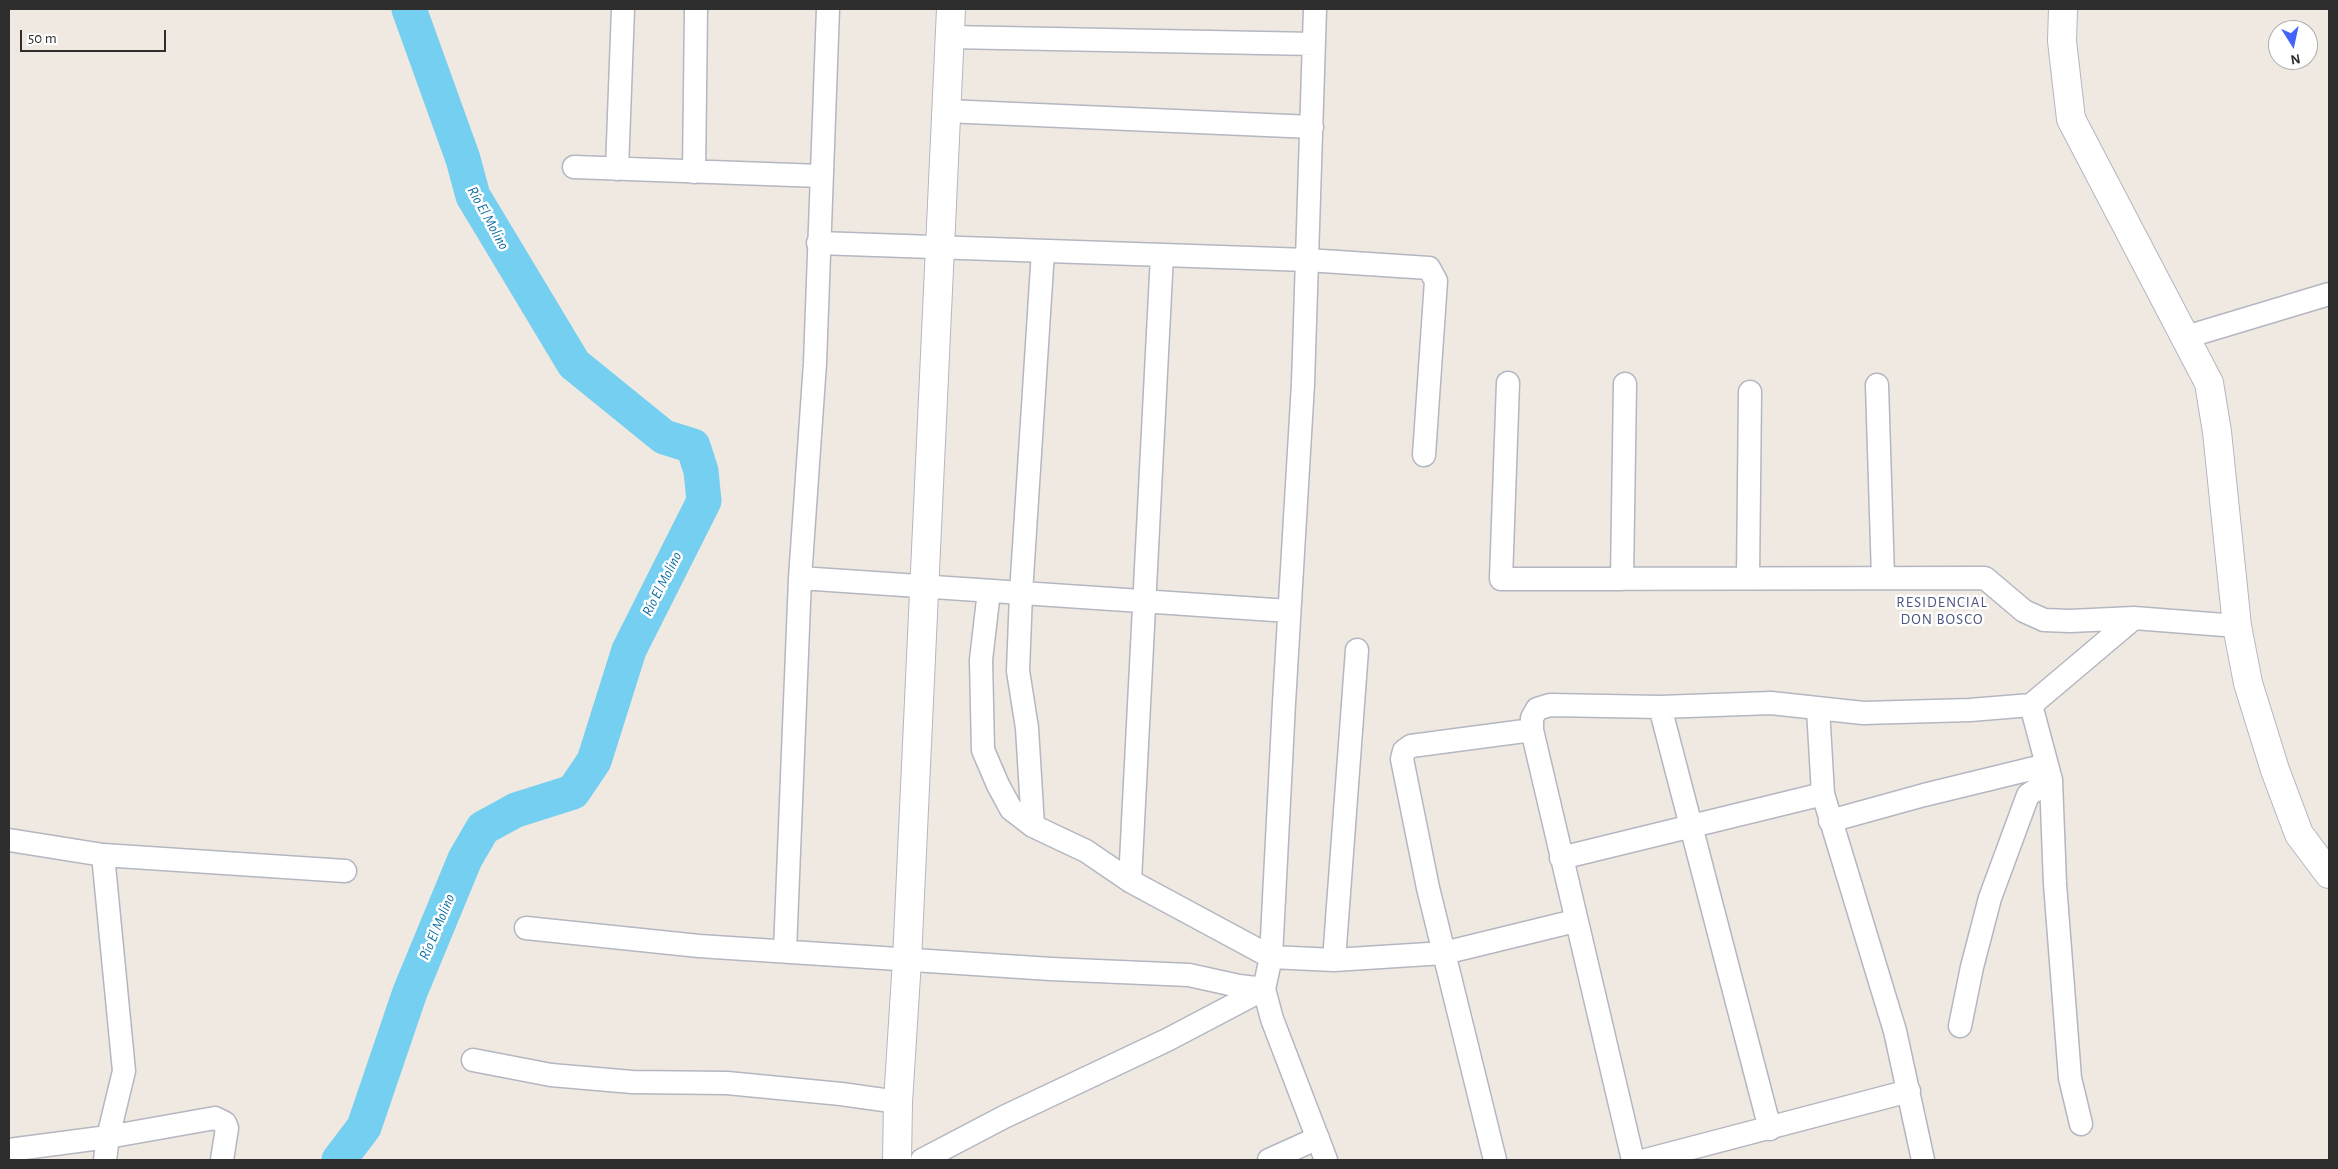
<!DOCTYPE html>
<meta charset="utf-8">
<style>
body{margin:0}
#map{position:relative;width:2338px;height:1169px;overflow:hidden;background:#efe9e1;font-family:"Alegreya Sans",sans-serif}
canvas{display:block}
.frame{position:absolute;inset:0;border:10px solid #2e2e2e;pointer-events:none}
.north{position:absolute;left:2268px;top:20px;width:50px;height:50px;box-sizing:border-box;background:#fff;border:1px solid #ababab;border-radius:50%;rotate:170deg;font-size:14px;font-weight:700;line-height:20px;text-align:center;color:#2e2e2e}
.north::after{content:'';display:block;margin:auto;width:18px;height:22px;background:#4264fb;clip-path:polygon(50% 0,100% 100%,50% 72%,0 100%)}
.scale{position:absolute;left:20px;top:30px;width:146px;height:22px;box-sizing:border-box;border:2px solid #2e2e2e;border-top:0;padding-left:6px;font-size:15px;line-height:18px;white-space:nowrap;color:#2e2e2e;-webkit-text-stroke:4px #fff;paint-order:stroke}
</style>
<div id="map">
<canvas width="2338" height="1169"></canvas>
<div class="frame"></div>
<div class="north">N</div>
<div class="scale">50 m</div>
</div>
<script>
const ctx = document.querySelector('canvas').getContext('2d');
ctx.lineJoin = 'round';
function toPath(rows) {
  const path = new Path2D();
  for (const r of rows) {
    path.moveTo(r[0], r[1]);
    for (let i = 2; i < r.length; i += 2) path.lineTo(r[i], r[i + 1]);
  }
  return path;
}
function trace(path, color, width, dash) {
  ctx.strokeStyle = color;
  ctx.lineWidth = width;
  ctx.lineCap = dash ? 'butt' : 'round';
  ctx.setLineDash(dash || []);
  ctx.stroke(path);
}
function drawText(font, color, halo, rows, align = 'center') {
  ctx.font = font + ' "Alegreya Sans",sans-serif';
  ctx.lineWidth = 5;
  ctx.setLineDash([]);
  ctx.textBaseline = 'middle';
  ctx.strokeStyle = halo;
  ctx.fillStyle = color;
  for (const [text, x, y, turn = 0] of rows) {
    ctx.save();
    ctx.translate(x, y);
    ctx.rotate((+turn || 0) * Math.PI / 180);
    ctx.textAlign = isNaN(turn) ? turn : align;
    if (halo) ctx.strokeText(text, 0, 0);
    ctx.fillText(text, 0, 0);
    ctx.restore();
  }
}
trace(toPath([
 [339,1160,364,1127,410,992,465,859,483,828,516,810,573,792,594,761,629,650,704,501,701,471,693,446,664,437,574,364,473,196,463,159,409,9]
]), '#75cff0', 35);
const minor = toPath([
 [1315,9,1303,384,1284,703,1271,957,1264,989,1272,1019,1326,1160],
 [949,37,1314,44],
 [946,111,1312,127],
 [574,167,821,176],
 [617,169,623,9],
 [694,172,696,9],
 [818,243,1307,260,1429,268,1436,281,1424,455],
 [2186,337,2329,294],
 [1508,383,1501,579,1985,578,2024,611,2044,620,2070,621,2134,618,2237,626],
 [1877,385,1883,577],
 [800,578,1289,611],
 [1748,578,1750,392],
 [1622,579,1625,384],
 [989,591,981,660,983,750,998,785,1011,809,1033,826,1086,851,1130,881,1271,957,1334,960,1444,953,1575,921],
 [2031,705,2051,780,2055,884,2070,1078,2081,1124],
 [1660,707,1770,1129],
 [1818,709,1823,794,1895,1031,1923,1160],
 [1830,821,1924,795,2047,765],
 [1033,826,1027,728,1018,671,1021,593,1043,251],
 [9,840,103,855,345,871],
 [103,855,124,1071,108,1137,105,1160],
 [1561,858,1823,794],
 [1130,881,1162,255],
 [526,928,699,946,1051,969,1189,975,1239,986,1264,989],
 [785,951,800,578,815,363,828,9],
 [1334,960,1357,650],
 [1960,1026,1972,967,1990,898,2028,795,2051,780],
 [473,1060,551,1075,632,1082,727,1083,841,1094,898,1102],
 [9,1150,108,1137,215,1118,225,1123,227,1128,222,1160],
 [922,1160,1004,1117,1167,1040,1264,989],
 [1269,1160,1318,1138],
 [1495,1160,1428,888,1402,759,1404,751,1411,746,1532,730],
 [1633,1160,1532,730,1532,718,1537,709,1550,705,1660,707,1771,703,1863,713,1970,710,2031,705,2134,618],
 [1646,1160,1909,1091]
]);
const tertiary = toPath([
 [2063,9,2062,41,2071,119,2209,383,2217,432,2237,626,2248,683,2275,770,2299,834,2329,874],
 [897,1160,898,1102,907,960,951,9]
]);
trace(minor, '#b4b7c1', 25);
trace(tertiary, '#b4b7c1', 30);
trace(minor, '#fff', 22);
trace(tertiary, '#fff', 28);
drawText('italic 15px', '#0d6fa3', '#fff', [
 ["Río El Molino",488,218,61],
 ["Río El Molino",662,584,-63],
 ["Río El Molino",437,927,-67]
]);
ctx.letterSpacing = '1px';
drawText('15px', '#4d5680', '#fff', [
 ["RESIDENCIAL",1942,602],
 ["DON BOSCO",1942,619]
]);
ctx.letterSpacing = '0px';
</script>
